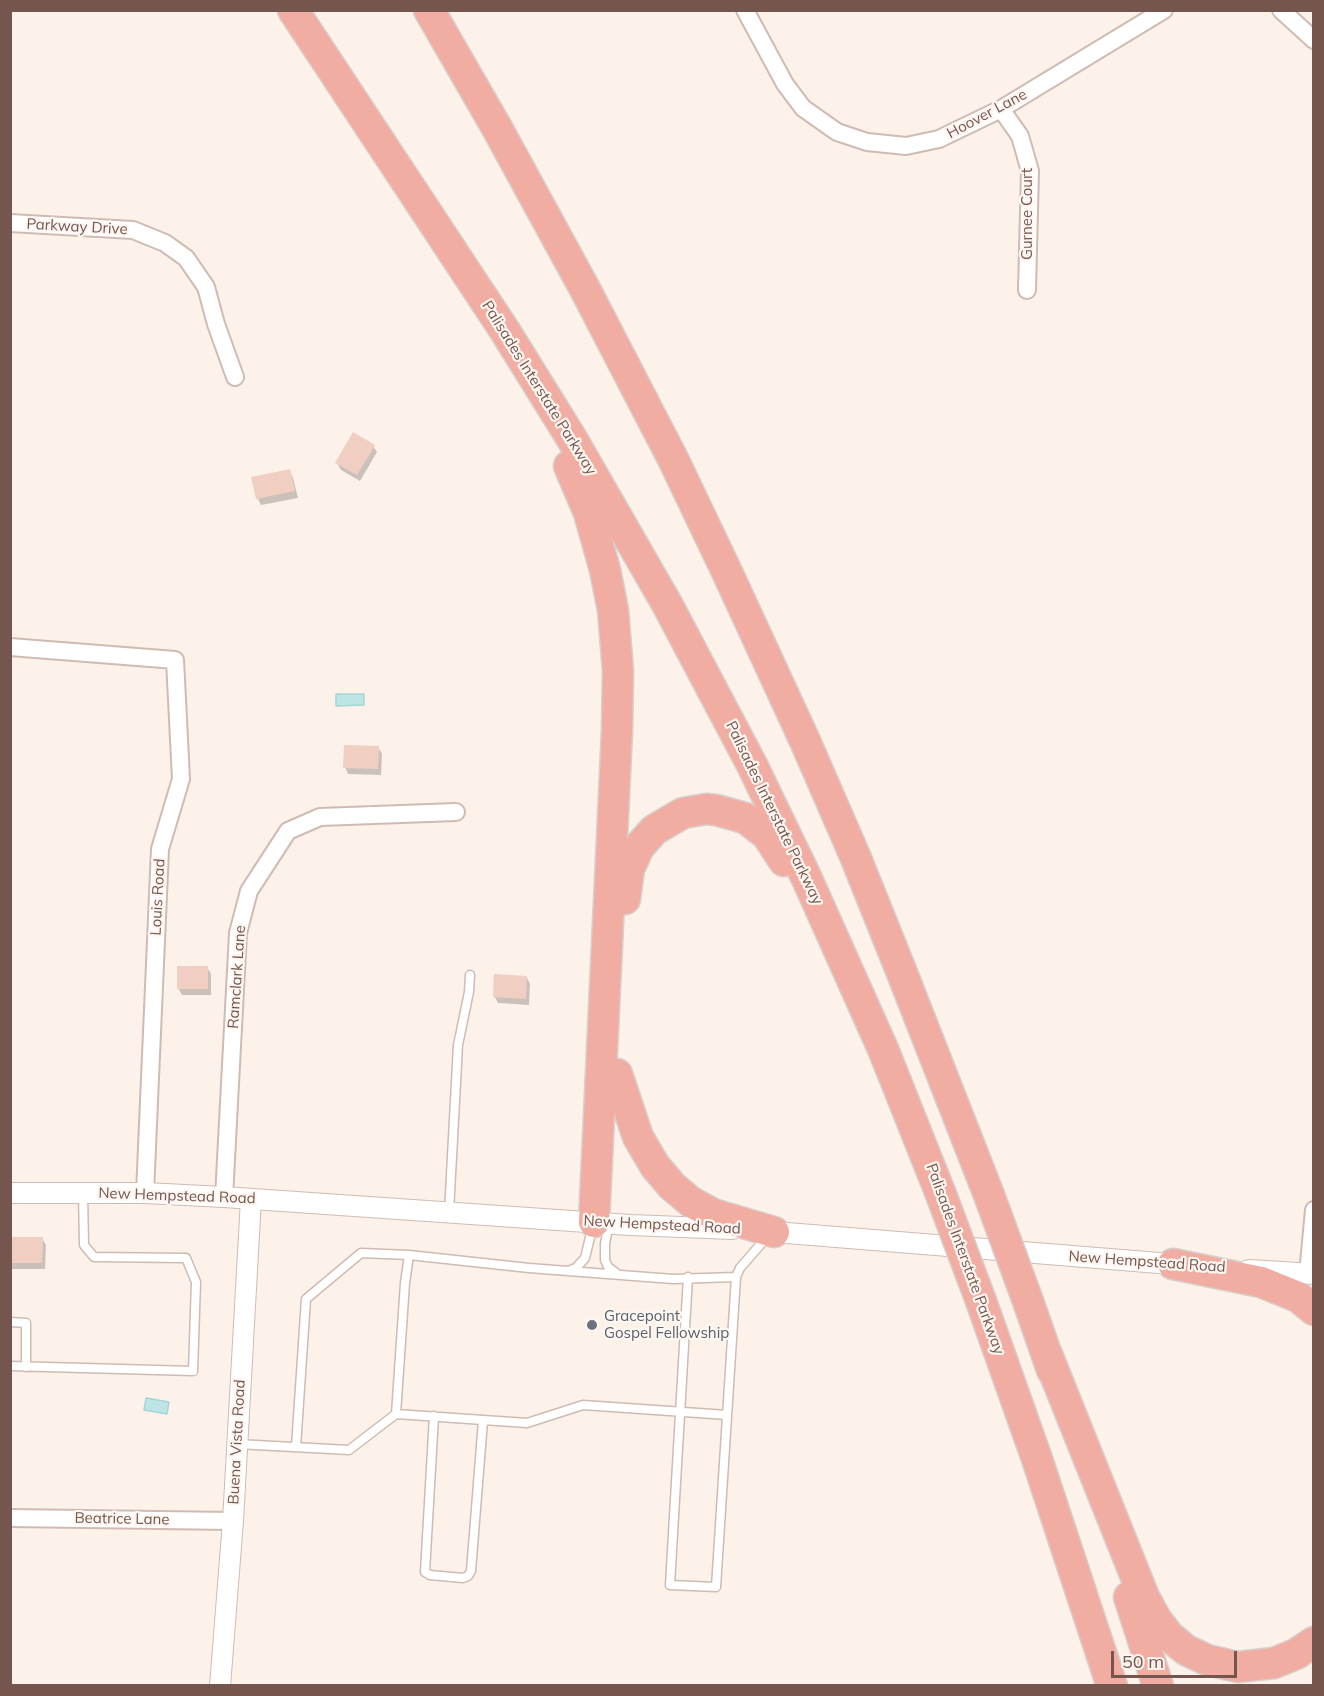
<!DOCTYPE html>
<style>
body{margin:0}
#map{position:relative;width:1324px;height:1696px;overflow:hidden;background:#fcf2e9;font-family:Mulish,sans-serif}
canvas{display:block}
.frame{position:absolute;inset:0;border:12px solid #75564e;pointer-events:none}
.scale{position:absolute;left:1111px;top:1651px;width:126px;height:27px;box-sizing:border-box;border:3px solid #75564e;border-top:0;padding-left:8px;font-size:18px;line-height:21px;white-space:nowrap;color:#75564e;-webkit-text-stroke:4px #fef6f0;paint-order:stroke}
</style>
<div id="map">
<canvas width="1324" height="1696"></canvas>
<div class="frame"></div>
<div class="scale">50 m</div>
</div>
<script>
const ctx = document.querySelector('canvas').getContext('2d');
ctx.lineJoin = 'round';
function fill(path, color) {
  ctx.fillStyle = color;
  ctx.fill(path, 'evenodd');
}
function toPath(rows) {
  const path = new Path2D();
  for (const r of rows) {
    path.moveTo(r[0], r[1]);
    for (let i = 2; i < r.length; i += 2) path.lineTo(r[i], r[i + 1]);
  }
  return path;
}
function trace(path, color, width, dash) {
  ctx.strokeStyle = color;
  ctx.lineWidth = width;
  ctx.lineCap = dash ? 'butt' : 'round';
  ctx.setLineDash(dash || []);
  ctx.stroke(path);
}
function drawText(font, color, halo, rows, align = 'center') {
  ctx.font = font + ' Mulish,sans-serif';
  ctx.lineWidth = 4.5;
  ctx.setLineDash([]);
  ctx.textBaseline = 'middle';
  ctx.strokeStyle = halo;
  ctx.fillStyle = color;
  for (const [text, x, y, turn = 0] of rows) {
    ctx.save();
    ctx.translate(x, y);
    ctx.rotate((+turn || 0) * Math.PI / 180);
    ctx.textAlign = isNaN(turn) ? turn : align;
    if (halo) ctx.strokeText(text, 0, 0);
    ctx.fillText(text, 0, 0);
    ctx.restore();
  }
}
const water = toPath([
 [364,694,364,705,336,706,336,694,364,694],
 [146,1398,169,1402,167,1414,144,1410,146,1398]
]);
fill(water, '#bee5e5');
trace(water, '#a5d5d6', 1.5);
fill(toPath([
 [373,446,377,452,360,481,341,470,337,463],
 [290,471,293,478,298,498,261,505,258,499],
 [378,747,382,754,381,775,348,774,345,767],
 [207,967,211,974,211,995,182,995,178,988],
 [527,978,530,984,529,1005,498,1003,494,996],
 [10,1238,42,1238,46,1245,45,1269,10,1269]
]), '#0003');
fill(toPath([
 [353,432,375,445,357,475,335,463],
 [290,469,295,491,256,499,251,477],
 [344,745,379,746,378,769,343,768],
 [177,966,208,966,208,989,177,989],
 [494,974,527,976,526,999,493,997],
 [10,1237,43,1237,42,1263,10,1263]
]), '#f0cec2');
const service = toPath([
 [449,1212,458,1045,469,992,470,975],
 [609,1223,605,1244,605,1260,608,1267,616,1273],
 [568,1271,576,1268,585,1258,593,1225],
 [688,1277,670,1585,716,1587,736,1277,740,1268,767,1237],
 [10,1322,26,1323,26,1367],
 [10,1366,193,1371,196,1282,186,1258,94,1257,84,1245,83,1193],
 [396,1414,405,1283,409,1255],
 [434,1416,425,1572,430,1575,463,1578,468,1576,471,1571,483,1421],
 [237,1444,349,1450,396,1414,527,1423,583,1405,727,1415],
 [296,1447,306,1299,361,1253,409,1255,529,1268,673,1279,736,1277]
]);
const minor = toPath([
 [745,10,785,84,803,108,837,132,867,142,906,146,939,139,1001,109,1164,10],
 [1281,10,1314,40],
 [1001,109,1020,136,1030,171,1027,290],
 [10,223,133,230,165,243,186,258,206,287,216,324,235,377],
 [10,647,175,660,181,779,160,849,145,1193],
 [224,1197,238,933,249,891,288,831,320,817,456,812],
 [1308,1274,1314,1210],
 [10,1518,233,1521]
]);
const tertiary = toPath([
 [10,1193,145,1193,224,1197,630,1225,733,1229],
 [762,1231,1184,1265],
 [1249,1270,1314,1274],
 [220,1686,233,1521,251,1199]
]);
const motorway = toPath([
 [293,10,505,331,572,439,667,604,752,765,807,879,883,1049,940,1192],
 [429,10,497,128,586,291,673,459,727,572,805,741,855,856,902,973,989,1195],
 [569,466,589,513,605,570,613,610,618,671,617,731,594,1222],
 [625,899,629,869,639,847,654,830,683,813,706,809,716,810,745,818,767,835,784,861],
 [617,1074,638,1137,655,1166,672,1186,691,1202,713,1214,774,1232],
 [1173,1264,1261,1282,1298,1297,1314,1310],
 [981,1301,1037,1459,1112,1686],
 [1029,1304,1052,1370],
 [1046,1352,1144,1597,1156,1619,1169,1636,1186,1650,1207,1660,1238,1667,1274,1663,1296,1654,1314,1642],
 [1129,1597,1158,1686]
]);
trace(service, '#cfbbb2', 11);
trace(minor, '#cfbbb2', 20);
trace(tertiary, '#cfbbb2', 22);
trace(motorway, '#d8d0cd', 33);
trace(service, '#fff', 8);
trace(minor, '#fff', 16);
trace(tertiary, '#fff', 20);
trace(motorway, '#f2ada3', 30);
const motorwayBridge = toPath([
 [940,1192,981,1301],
 [989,1195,1029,1304]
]);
trace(motorwayBridge, '#d8d0cd', 33, []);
trace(motorwayBridge, '#f2ada3', 30);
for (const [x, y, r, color] of [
 [592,1325,6,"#6b7280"]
]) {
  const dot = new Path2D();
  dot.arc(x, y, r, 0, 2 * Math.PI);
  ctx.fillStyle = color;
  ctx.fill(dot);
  trace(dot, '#fef6f0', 2);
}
drawText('15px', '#75564e', '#fef6f0', [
 ["Hoover Lane",987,114,-28],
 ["Gurnee Court",1027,214,-90],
 ["Parkway Drive",77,227,3],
 ["Palisades Interstate Parkway",539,388,58],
 ["Palisades Interstate Parkway",774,813,64],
 ["Louis Road",158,897,-87],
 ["Ramclark Lane",237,977,-86],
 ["New Hempstead Road",177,1196,2],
 ["New Hempstead Road",662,1225,3],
 ["Palisades Interstate Parkway",965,1259,70],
 ["New Hempstead Road",1147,1262,4],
 ["Buena Vista Road",237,1442,-87],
 ["Beatrice Lane",122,1519,1]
]);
drawText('15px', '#5b616d', '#fef6f0', [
 ["Gracepoint",604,1316],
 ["Gospel Fellowship",604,1333]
], 'left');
</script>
